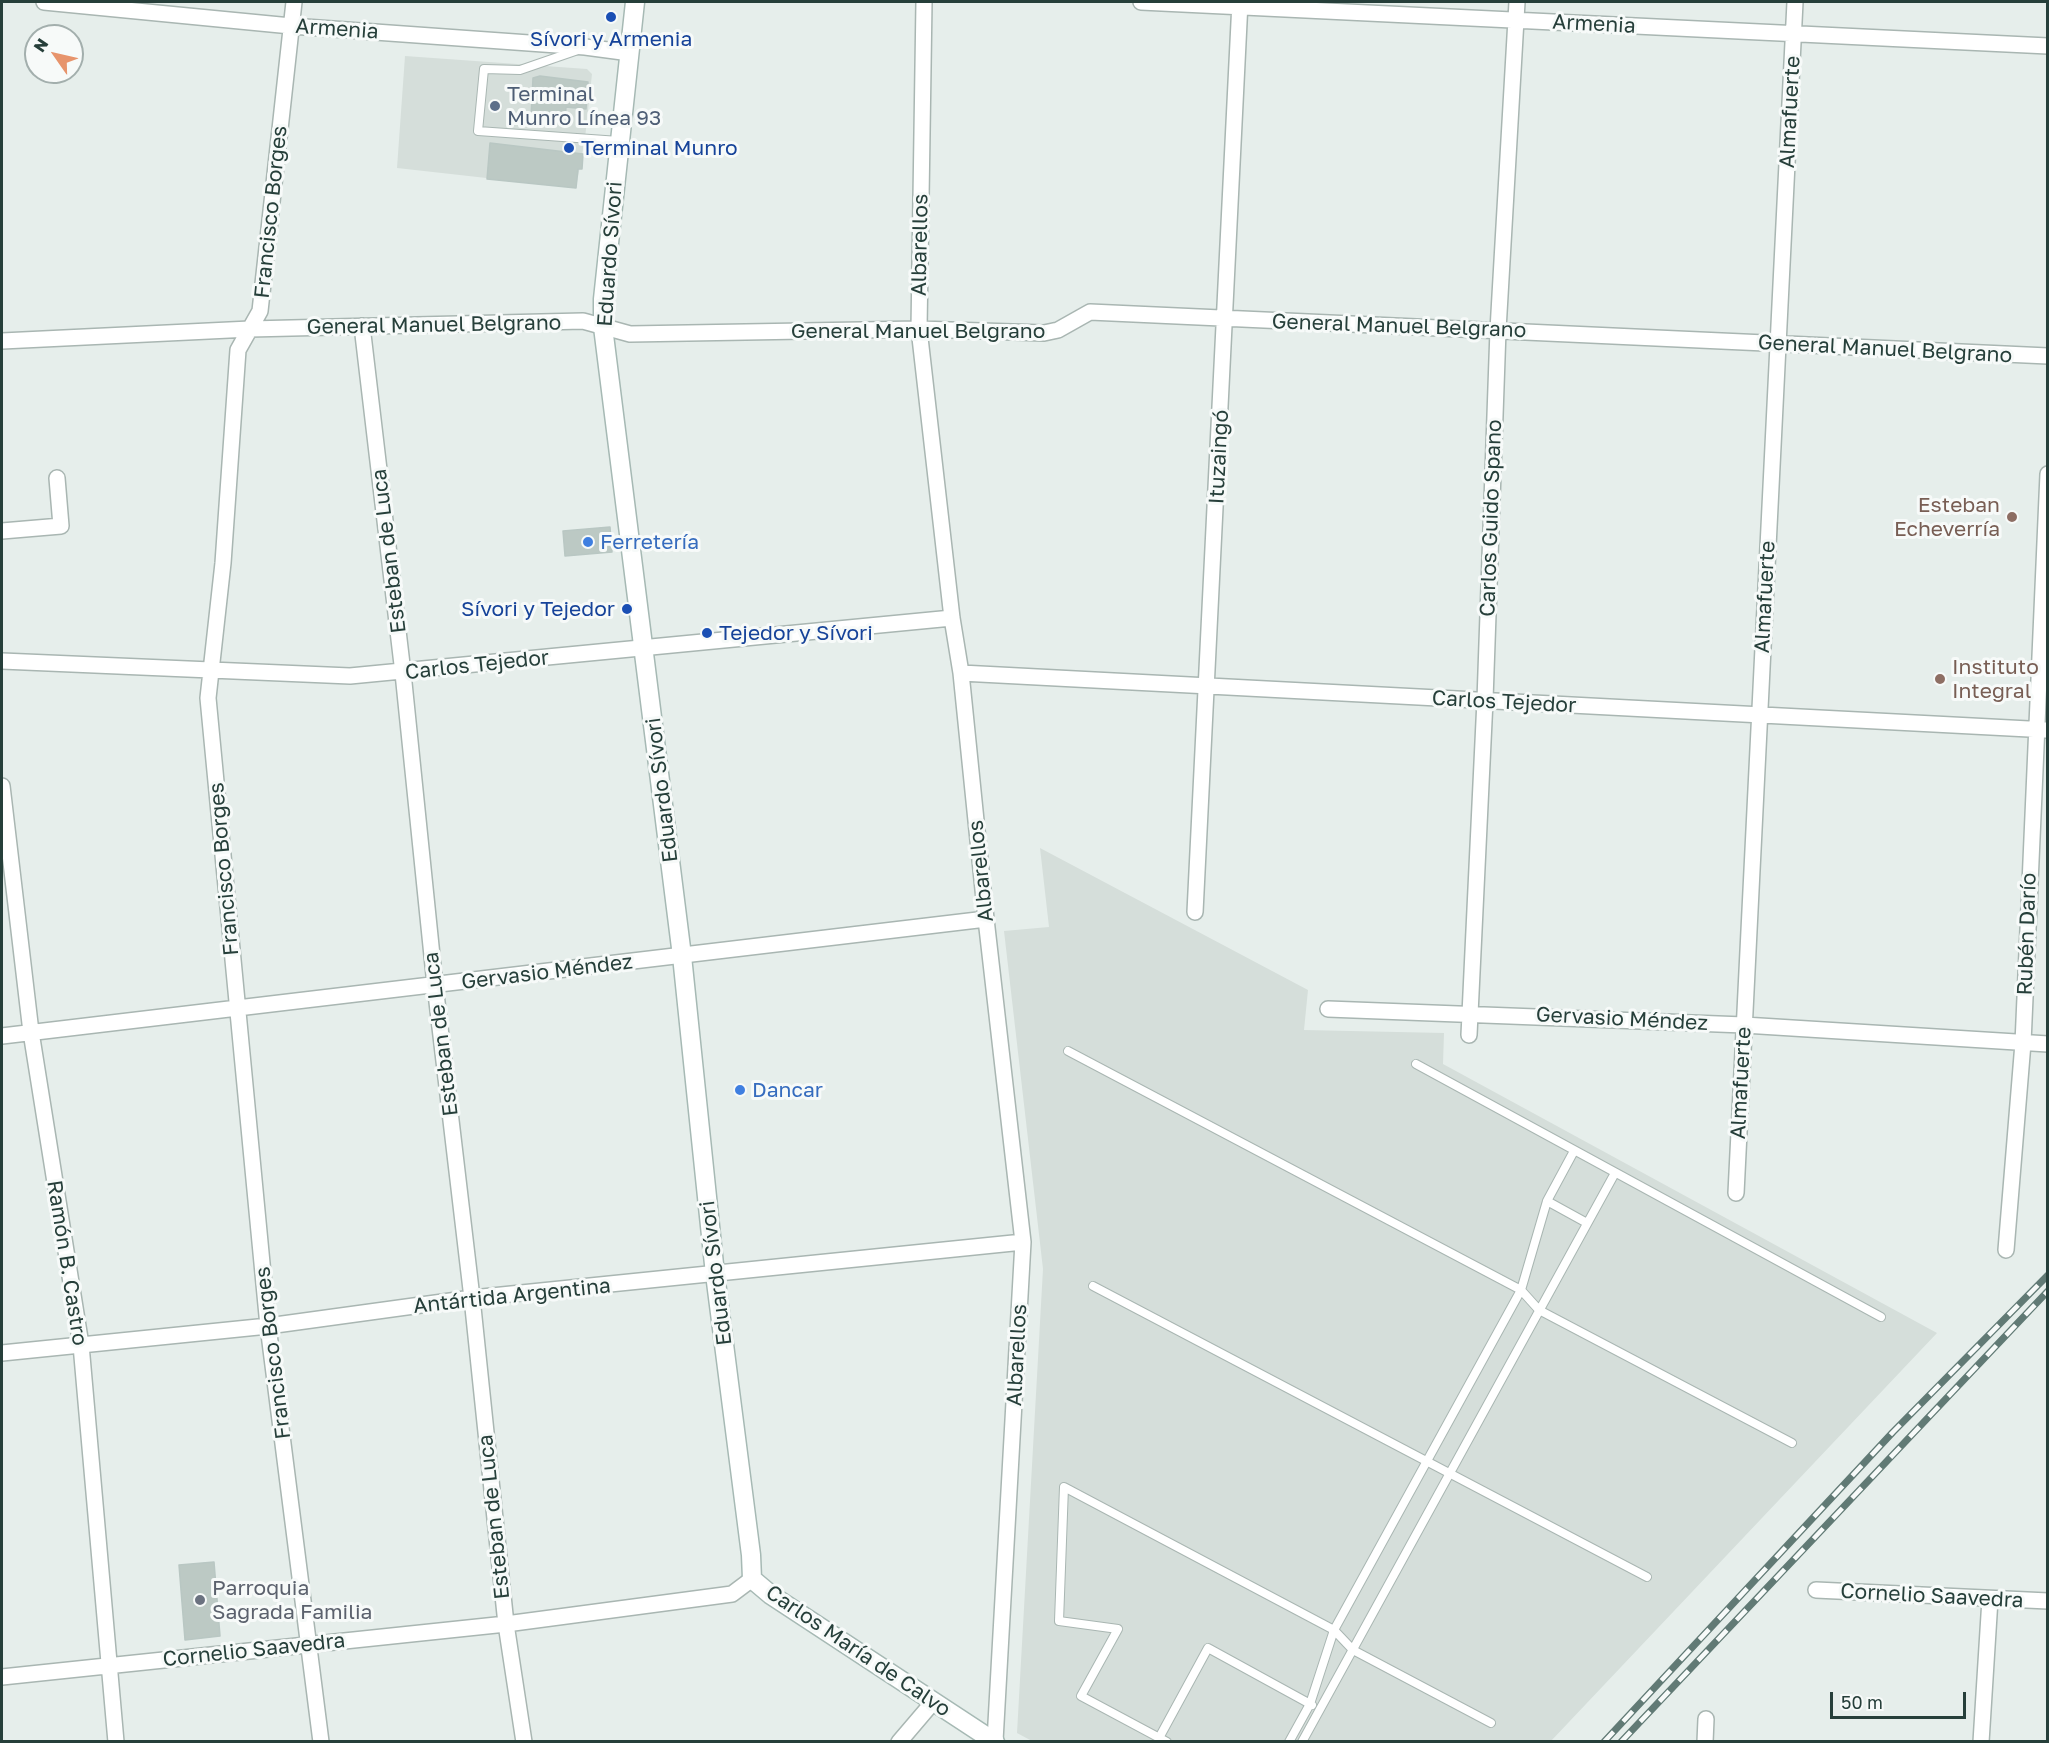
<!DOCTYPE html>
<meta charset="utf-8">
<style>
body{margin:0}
#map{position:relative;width:2049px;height:1743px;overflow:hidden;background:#e6eeeb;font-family:"Golos Text",sans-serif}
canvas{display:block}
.frame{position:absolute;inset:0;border:3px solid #263f3a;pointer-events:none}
.north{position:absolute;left:24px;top:24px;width:60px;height:60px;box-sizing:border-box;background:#f7faf9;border:2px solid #a3afad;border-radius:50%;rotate:304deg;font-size:16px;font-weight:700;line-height:24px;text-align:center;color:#263f3a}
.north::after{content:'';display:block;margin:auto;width:21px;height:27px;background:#e7946c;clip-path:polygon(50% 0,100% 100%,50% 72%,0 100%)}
.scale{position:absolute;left:1830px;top:1692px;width:136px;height:27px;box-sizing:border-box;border:3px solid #263f3a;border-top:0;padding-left:8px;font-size:18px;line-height:21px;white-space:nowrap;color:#263f3a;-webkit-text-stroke:4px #f7faf9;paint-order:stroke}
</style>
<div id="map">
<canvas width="2049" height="1743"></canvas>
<div class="frame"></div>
<div class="north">N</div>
<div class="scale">50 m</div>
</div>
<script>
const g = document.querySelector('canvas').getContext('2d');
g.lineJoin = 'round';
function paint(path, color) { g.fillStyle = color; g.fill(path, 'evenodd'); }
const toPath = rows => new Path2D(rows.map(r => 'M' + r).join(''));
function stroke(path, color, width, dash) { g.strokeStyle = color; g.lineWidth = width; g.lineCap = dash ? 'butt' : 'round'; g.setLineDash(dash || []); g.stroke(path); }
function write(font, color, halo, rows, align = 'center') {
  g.font = font + ' "Golos Text",sans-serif'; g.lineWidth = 6; g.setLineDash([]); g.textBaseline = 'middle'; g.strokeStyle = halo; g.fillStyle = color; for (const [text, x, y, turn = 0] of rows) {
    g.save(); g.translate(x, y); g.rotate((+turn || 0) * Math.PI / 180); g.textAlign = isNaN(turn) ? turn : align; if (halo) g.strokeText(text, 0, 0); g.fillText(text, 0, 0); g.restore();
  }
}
paint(toPath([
 [405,56,587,69,592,74,585,138,576,188,397,168],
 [1040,848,1308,990,1304,1030,1444,1033,1443,1064,1937,1333,1551,1741,1032,1741,1017,1733,1043,1269,1004,931,1049,927]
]), '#d5deda');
const building = toPath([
 [540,76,588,82,586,109,566,107,565,121,531,118,533,78,540,76],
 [490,143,583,154,582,169,578,169,576,188,487,179,490,143],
 [610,527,612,552,565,556,563,531,610,527],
 [214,1562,220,1636,185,1640,179,1565,214,1562]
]);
paint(building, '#bcc9c4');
stroke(building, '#b9c7c3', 1.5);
const lane = toPath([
 [578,50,520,70,484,69,478,131,619,141],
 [1068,1051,1521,1290,1539,1310,1792,1443],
 [1416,1064,1881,1317],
 [1547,1201,1587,1223],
 [1093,1286,1647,1577],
 [1159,1738,1208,1648,1312,1705],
 [1167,1742,1081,1696,1118,1629,1059,1621,1064,1487,1334,1630,1353,1650,1491,1723],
 [1289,1742,1310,1704,1334,1630,1521,1290,1547,1201,1574,1151],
 [1302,1742,1615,1173]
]);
const street = toPath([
 [44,2,291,26,585,47,630,53],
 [294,2,260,311,238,350,223,563,208,698,268,1326,321,1742],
 [924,2,919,329,952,618,961,673,986,919,1023,1242,995,1741],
 [1141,2,2048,46],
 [362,326,403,673,435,985,472,1298,506,1624,524,1742],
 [2,341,250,329,583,321,630,334,919,329,1044,333,1058,330,1090,312,2048,356],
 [2,531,61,526,57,478],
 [2,661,350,676,952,618],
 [961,673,2048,730],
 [2,786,31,1032,81,1345,116,1742],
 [1195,912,1240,2],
 [1328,1009,1744,1025,2048,1044],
 [1469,1035,1485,700,1498,330,1517,2],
 [2,1036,986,919],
 [1736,1193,1795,2],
 [2006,1250,2023,1043,2048,474],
 [2,1353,268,1326,472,1298,1023,1242],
 [1816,1590,2048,1601],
 [2,1677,506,1624,732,1594,752,1579],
 [899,1742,934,1701],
 [1705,1742,1706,1719],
 [1981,1742,1990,1599]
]);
const secondary = toPath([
 [635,2,603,299,603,327,682,956,715,1274,751,1555,752,1579,771,1595,995,1742]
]);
stroke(lane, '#a9b6b2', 10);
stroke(street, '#a9b6b2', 18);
stroke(secondary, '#a6b9b4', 21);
stroke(lane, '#fff', 8);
stroke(street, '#fff', 15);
stroke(secondary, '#fff', 18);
const rail = toPath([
 [1604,1742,1893,1432,2048,1275],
 [1621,1742,2048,1291]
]);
stroke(rail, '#617a75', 7);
stroke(rail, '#f7faf9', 4.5, [14]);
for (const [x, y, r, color] of [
 [611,17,6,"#1a4fb4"],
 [495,106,6,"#5c6f8a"],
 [569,148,6,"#1a4fb4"],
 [2012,517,6,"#8d6e63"],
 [588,542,6,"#3f7fe0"],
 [627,609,6,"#1a4fb4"],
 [707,633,6,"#1a4fb4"],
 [1940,679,6,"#8d6e63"],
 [740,1090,6,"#3f7fe0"],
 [200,1600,6,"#6b7280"]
]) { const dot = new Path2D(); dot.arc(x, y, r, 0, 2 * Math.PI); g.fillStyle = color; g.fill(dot); stroke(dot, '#f7faf9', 2); }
write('21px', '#263f3a', '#f7faf9', [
 ["Armenia",1594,24,3],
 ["Armenia",337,29,4],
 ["Almafuerte",1790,112,-87],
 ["Francisco Borges",271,212,-84],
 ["Albarellos",920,245,-89],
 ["Eduardo Sívori",610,254,-86],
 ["General Manuel Belgrano",434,325,-1],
 ["General Manuel Belgrano",1399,326,2],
 ["General Manuel Belgrano",918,331],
 ["General Manuel Belgrano",1885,349,3],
 ["Ituzaingó",1219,457,-87],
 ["Carlos Guido Spano",1491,518,-88],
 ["Esteban de Luca",389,551,-97],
 ["Almafuerte",1765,597,-87],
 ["Carlos Tejedor",477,665,-6],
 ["Carlos Tejedor",1504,702,3],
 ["Eduardo Sívori",662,790,-97],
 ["Francisco Borges",224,869,-95],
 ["Albarellos",981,871,-96],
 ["Rubén Darío",2027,934,-88],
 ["Gervasio Méndez",547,972,-7],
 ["Gervasio Méndez",1622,1019,3],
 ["Esteban de Luca",441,1034,-97],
 ["Almafuerte",1741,1083,-87],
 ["Ramón B. Castro",67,1263,81],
 ["Eduardo Sívori",716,1273,-97],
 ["Antártida Argentina",512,1296,-6],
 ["Francisco Borges",273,1353,-97],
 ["Albarellos",1017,1355,-87],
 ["Esteban de Luca",494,1517,-96],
 ["Cornelio Saavedra",1932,1596,3],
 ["Cornelio Saavedra",254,1650,-6],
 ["Carlos María de Calvo",858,1651,34]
]);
write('21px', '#164399', '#f7faf9', [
 ["Sívori y Armenia",611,39,"center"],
 ["Terminal Munro",581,148],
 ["Sívori y Tejedor",615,609,"right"],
 ["Tejedor y Sívori",719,633]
], 'left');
write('21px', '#4e5e75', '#f7faf9', [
 ["Terminal",507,94],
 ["Munro Línea 93",507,118]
], 'left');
write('21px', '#785e54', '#f7faf9', [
 ["Esteban",2000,505],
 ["Echeverría",2000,529],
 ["Instituto",1952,667,"left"],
 ["Integral",1952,691,"left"]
], 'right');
write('21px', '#366cbe', '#f7faf9', [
 ["Ferretería",600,542],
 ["Dancar",752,1090]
], 'left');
write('21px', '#5b616d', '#f7faf9', [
 ["Parroquia",212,1588],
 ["Sagrada Familia",212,1612]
], 'left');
</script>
